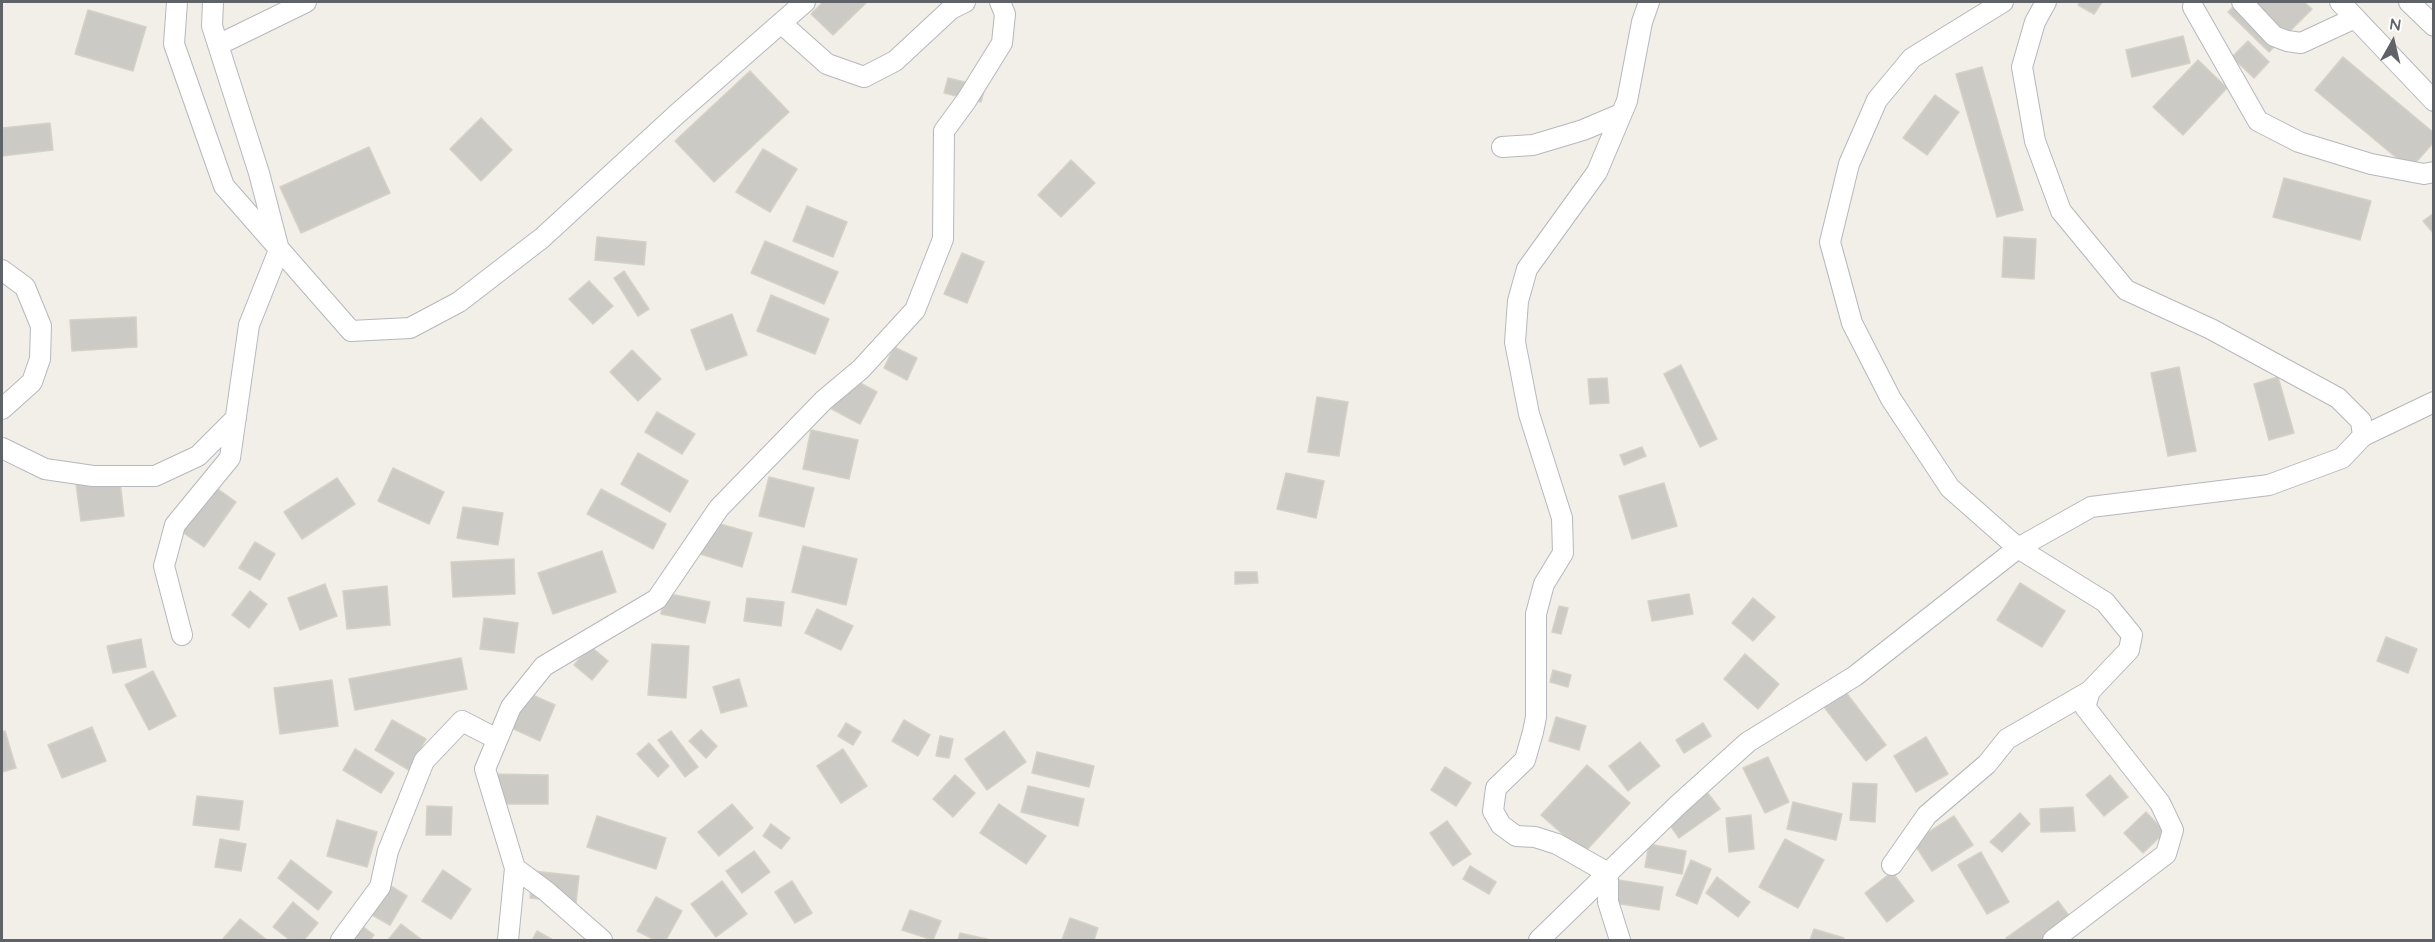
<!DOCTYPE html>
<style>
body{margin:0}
#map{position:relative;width:2435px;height:942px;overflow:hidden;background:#f1efe8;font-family:Quicksand,sans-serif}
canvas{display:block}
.frame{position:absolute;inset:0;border:3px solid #5f6368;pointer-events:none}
.north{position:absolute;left:2363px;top:12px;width:60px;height:60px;-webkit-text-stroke:4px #fff;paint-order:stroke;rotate:8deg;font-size:16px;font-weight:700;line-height:24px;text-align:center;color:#5f6368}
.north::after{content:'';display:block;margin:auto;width:21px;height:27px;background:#5f6368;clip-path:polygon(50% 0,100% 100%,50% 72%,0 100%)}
</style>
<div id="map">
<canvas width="2435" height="942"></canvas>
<div class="frame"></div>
<div class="north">N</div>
</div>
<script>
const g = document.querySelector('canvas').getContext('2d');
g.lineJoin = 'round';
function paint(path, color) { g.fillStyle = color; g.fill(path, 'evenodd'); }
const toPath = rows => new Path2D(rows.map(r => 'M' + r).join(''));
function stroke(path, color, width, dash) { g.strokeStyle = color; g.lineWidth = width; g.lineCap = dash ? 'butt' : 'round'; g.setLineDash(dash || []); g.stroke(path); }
const building = toPath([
 [823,2,867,2,833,35,811,14,823,2],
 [2080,2,2102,2,2094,14,2078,5,2080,2],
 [2238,2,2304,2,2312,9,2269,52,2228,12,2238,2],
 [88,10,146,27,133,71,75,54,88,10],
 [2183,36,2190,63,2132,77,2126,50,2183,36],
 [2248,41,2269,62,2254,78,2232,57,2248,41],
 [2343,57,2434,133,2434,142,2410,169,2315,90,2343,57],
 [2198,60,2227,88,2183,135,2153,107,2198,60],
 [1982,67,2023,210,1997,217,1956,74,1982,67],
 [750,71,789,112,714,182,675,141,750,71],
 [948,78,985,87,981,102,944,93,948,78],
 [1935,95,1959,112,1927,155,1903,138,1935,95],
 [481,118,512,150,481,181,450,149,481,118],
 [50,123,53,150,2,156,2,128,50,123],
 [369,147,390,193,301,233,280,187,369,147],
 [763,149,797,169,770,212,736,192,763,149],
 [1071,160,1095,183,1061,217,1038,195,1071,160],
 [2284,178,2371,201,2360,240,2273,217,2284,178],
 [807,206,847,222,833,257,793,241,807,206],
 [2434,213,2434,234,2423,221,2434,213],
 [597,237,646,242,644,265,595,260,597,237],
 [2004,237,2036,239,2034,279,2002,277,2004,237],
 [765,241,838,272,824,304,751,273,765,241],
 [962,253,984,262,967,303,944,294,962,253],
 [624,271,649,309,638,316,614,278,624,271],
 [589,281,613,306,593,324,569,299,589,281],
 [771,295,829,319,815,354,757,331,771,295],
 [732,314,747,355,706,370,691,330,732,314],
 [136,317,137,347,72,351,70,320,136,317],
 [894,347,917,358,907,380,884,368,894,347],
 [632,350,661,379,638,401,610,372,632,350],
 [1681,365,1717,439,1700,447,1664,374,1681,365],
 [2179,367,2196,451,2168,456,2151,373,2179,367],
 [845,375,877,392,860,424,828,407,845,375],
 [2278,377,2294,433,2269,440,2254,384,2278,377],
 [1607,378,1609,403,1590,404,1588,379,1607,378],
 [1317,397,1348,402,1339,456,1308,452,1317,397],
 [657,412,695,434,682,454,645,432,657,412],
 [811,430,858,440,849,479,803,469,811,430],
 [1642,447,1646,456,1624,465,1620,455,1642,447],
 [638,453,688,481,670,512,621,484,638,453],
 [393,468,444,492,429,524,378,501,393,468],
 [119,472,124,516,81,521,75,477,119,472],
 [1286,473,1324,481,1316,518,1277,509,1286,473],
 [769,477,814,488,804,527,759,516,769,477],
 [337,478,355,504,302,539,284,512,337,478],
 [204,479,236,502,204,547,172,525,204,479],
 [1664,483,1677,526,1632,539,1619,496,1664,483],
 [601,489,666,524,653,549,587,514,601,489],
 [463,507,503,513,498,545,457,538,463,507],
 [706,520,752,533,742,567,697,553,706,520],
 [255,542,275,554,260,580,239,568,255,542],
 [803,546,857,559,846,605,792,592,803,546],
 [602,551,616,592,553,614,538,573,602,551],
 [514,559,515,594,453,597,451,562,514,559],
 [1235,572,1257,572,1258,583,1235,584,1235,572],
 [2020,583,2065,611,2042,647,1997,620,2020,583],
 [325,584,337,616,300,630,288,598,325,584],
 [387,586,390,625,347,629,343,591,387,586],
 [250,591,267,604,249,628,232,615,250,591],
 [665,593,710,602,705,623,661,614,665,593],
 [1689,594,1693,614,1652,621,1648,601,1689,594],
 [747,598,784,602,781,626,744,621,747,598],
 [1753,598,1775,617,1753,641,1732,623,1753,598],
 [1559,606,1568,608,1561,634,1552,632,1559,606],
 [817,609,853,626,841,650,805,633,817,609],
 [484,618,518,623,514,653,480,649,484,618],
 [2386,637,2417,649,2408,673,2377,661,2386,637],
 [141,639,146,667,113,673,107,646,141,639],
 [652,644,689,646,686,698,648,695,652,644],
 [590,646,608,661,592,680,574,665,590,646],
 [1745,654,1779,684,1758,709,1724,679,1745,654],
 [461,658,467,689,355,710,349,679,461,658],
 [1553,670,1571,675,1568,687,1550,682,1553,670],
 [153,671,176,716,149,730,125,685,153,671],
 [739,679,747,706,721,713,713,687,739,679],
 [332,680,338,726,280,734,274,688,332,680],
 [521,690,555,705,540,741,505,725,521,690],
 [1845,691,1886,745,1866,761,1824,707,1845,691],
 [1556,717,1586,726,1579,750,1549,741,1556,717],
 [392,720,426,739,409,770,375,750,392,720],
 [904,720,930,735,918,756,892,741,904,720],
 [846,723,861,732,853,745,838,736,846,723],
 [1703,723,1711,736,1684,753,1676,740,1703,723],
 [92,727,106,761,62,778,48,745,92,727],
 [701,730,717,746,706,758,689,741,701,730],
 [5,731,16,768,2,772,2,732,5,731],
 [671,731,698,767,685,777,658,740,671,731],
 [1004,731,1026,762,987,790,965,759,1004,731],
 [940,736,953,739,949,758,936,756,940,736],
 [1926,737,1948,774,1916,792,1894,756,1926,737],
 [1640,742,1660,766,1628,791,1609,766,1640,742],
 [649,743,669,766,658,777,637,754,649,743],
 [355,749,394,773,381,793,343,770,355,749],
 [843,749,867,786,841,803,817,766,843,749],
 [1037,752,1094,766,1089,787,1032,773,1037,752],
 [1768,757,1789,802,1765,813,1743,768,1768,757],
 [1587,765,1630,803,1584,853,1541,815,1587,765],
 [1445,767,1471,783,1456,806,1431,790,1445,767],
 [491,774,548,775,548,804,491,804,491,774],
 [955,775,975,793,953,817,933,799,955,775],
 [2110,775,2128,797,2104,816,2086,795,2110,775],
 [1853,783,1877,784,1875,822,1850,820,1853,783],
 [1028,786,1084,799,1078,826,1021,812,1028,786],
 [1707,792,1720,809,1679,838,1667,821,1707,792],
 [197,796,243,801,239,830,193,825,197,796],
 [1793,802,1842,814,1836,840,1787,829,1793,802],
 [732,804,753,828,719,856,698,832,732,804],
 [999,804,1046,836,1026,864,980,833,999,804],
 [427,806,452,807,451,835,426,835,427,806],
 [2073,807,2075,831,2041,832,2040,809,2073,807],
 [2146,812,2165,832,2143,853,2124,833,2146,812],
 [2020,813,2030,824,2002,852,1990,842,2020,813],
 [1751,815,1754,849,1729,852,1726,818,1751,815],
 [597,816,666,838,656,869,587,847,597,816],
 [1954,816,1973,845,1932,871,1913,842,1954,816],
 [337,820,377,832,367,867,327,856,337,820],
 [1447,821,1471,854,1453,866,1430,833,1447,821],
 [771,824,790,838,781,849,763,836,771,824],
 [220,839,246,844,241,871,215,867,220,839],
 [1785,839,1824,860,1798,908,1759,887,1785,839],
 [1649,844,1686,851,1682,874,1645,867,1649,844],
 [754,851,770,872,742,893,726,871,754,851],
 [1981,852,2009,902,1987,914,1958,865,1981,852],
 [291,860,332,892,318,910,278,878,291,860],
 [1691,860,1711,869,1697,904,1676,895,1691,860],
 [1470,866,1496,882,1489,894,1463,879,1470,866],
 [443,870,471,889,451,919,422,901,443,870],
 [533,871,579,876,576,903,530,898,533,871],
 [1892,872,1914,901,1887,922,1865,893,1892,872],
 [1717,877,1750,902,1738,917,1706,893,1717,877],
 [1612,879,1663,887,1659,910,1608,902,1612,879],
 [381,880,407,896,390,925,363,910,381,880],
 [722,881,747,914,716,937,691,904,722,881],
 [792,881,812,913,795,923,775,892,792,881],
 [656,897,682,911,666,940,655,940,637,931,656,897],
 [2058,901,2073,921,2047,940,2008,940,2006,938,2058,901],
 [293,902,318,923,304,940,290,940,273,927,293,902],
 [910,910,941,921,933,940,902,930,910,910],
 [349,916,374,935,370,940,347,940,349,916],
 [1070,918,1098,928,1094,940,1062,940,1070,918],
 [240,919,267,940,222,940,240,919],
 [401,924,422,940,388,940,401,924],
 [1814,929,1844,938,1843,940,1810,940,1814,929],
 [537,931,553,940,532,940,537,931],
 [960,933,991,940,958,940,960,933]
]);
paint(building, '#cccac5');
stroke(building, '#d6d1c6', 1.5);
const minor = toPath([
 [177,2,174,44,224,186,351,331,410,328,459,302,542,238,677,114,805,2],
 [2003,2,1912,58,1877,100,1849,164,1830,242,1852,323,1891,399,1950,488,2018,548,2105,602,2132,635,2129,650,2090,691,2085,707,2160,803,2173,830,2166,854,2053,940],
 [2242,2,2274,36,2287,41,2301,43,2355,18],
 [2340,2,2434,101],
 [2409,2,2434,26],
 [2193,7,2258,121,2299,142,2371,164,2424,174,2434,172],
 [781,23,827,64,864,77,895,61,951,9,965,2],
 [218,45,306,2],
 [1502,147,1533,145,1583,130,1621,114],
 [2,270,25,287,41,326,40,359,32,382,2,409],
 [2363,436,2434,402],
 [2,448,45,469,93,476,155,476,198,456,236,418],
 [182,635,164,566,175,525,230,458,249,325,279,250,259,173,212,26,213,2],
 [1892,865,1927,815,1987,764,2007,739,2090,691],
 [515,868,546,891,602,940],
 [341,940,380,887,388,851,424,761,462,721,497,739],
 [508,940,515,868,485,769,511,707,544,666,657,599,719,508,824,400,861,369,915,310,943,239,944,131,966,101,1002,43,1005,14,1000,2],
 [1539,940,1679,804,1748,742,1855,676,2018,548,2091,507,2269,485,2342,458,2363,436,2361,421,2338,398,2211,329,2126,290,2061,211,2035,141,2022,67,2035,22,2046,2],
 [1620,940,1608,902,1608,873,1557,844,1535,837,1516,836,1501,825,1493,811,1496,788,1525,760,1533,732,1536,717,1536,614,1544,584,1563,553,1562,518,1529,414,1515,342,1518,301,1527,269,1597,172,1627,101,1642,22,1649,2]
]);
stroke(minor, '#b5b8bc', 22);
stroke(minor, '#fff', 20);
</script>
